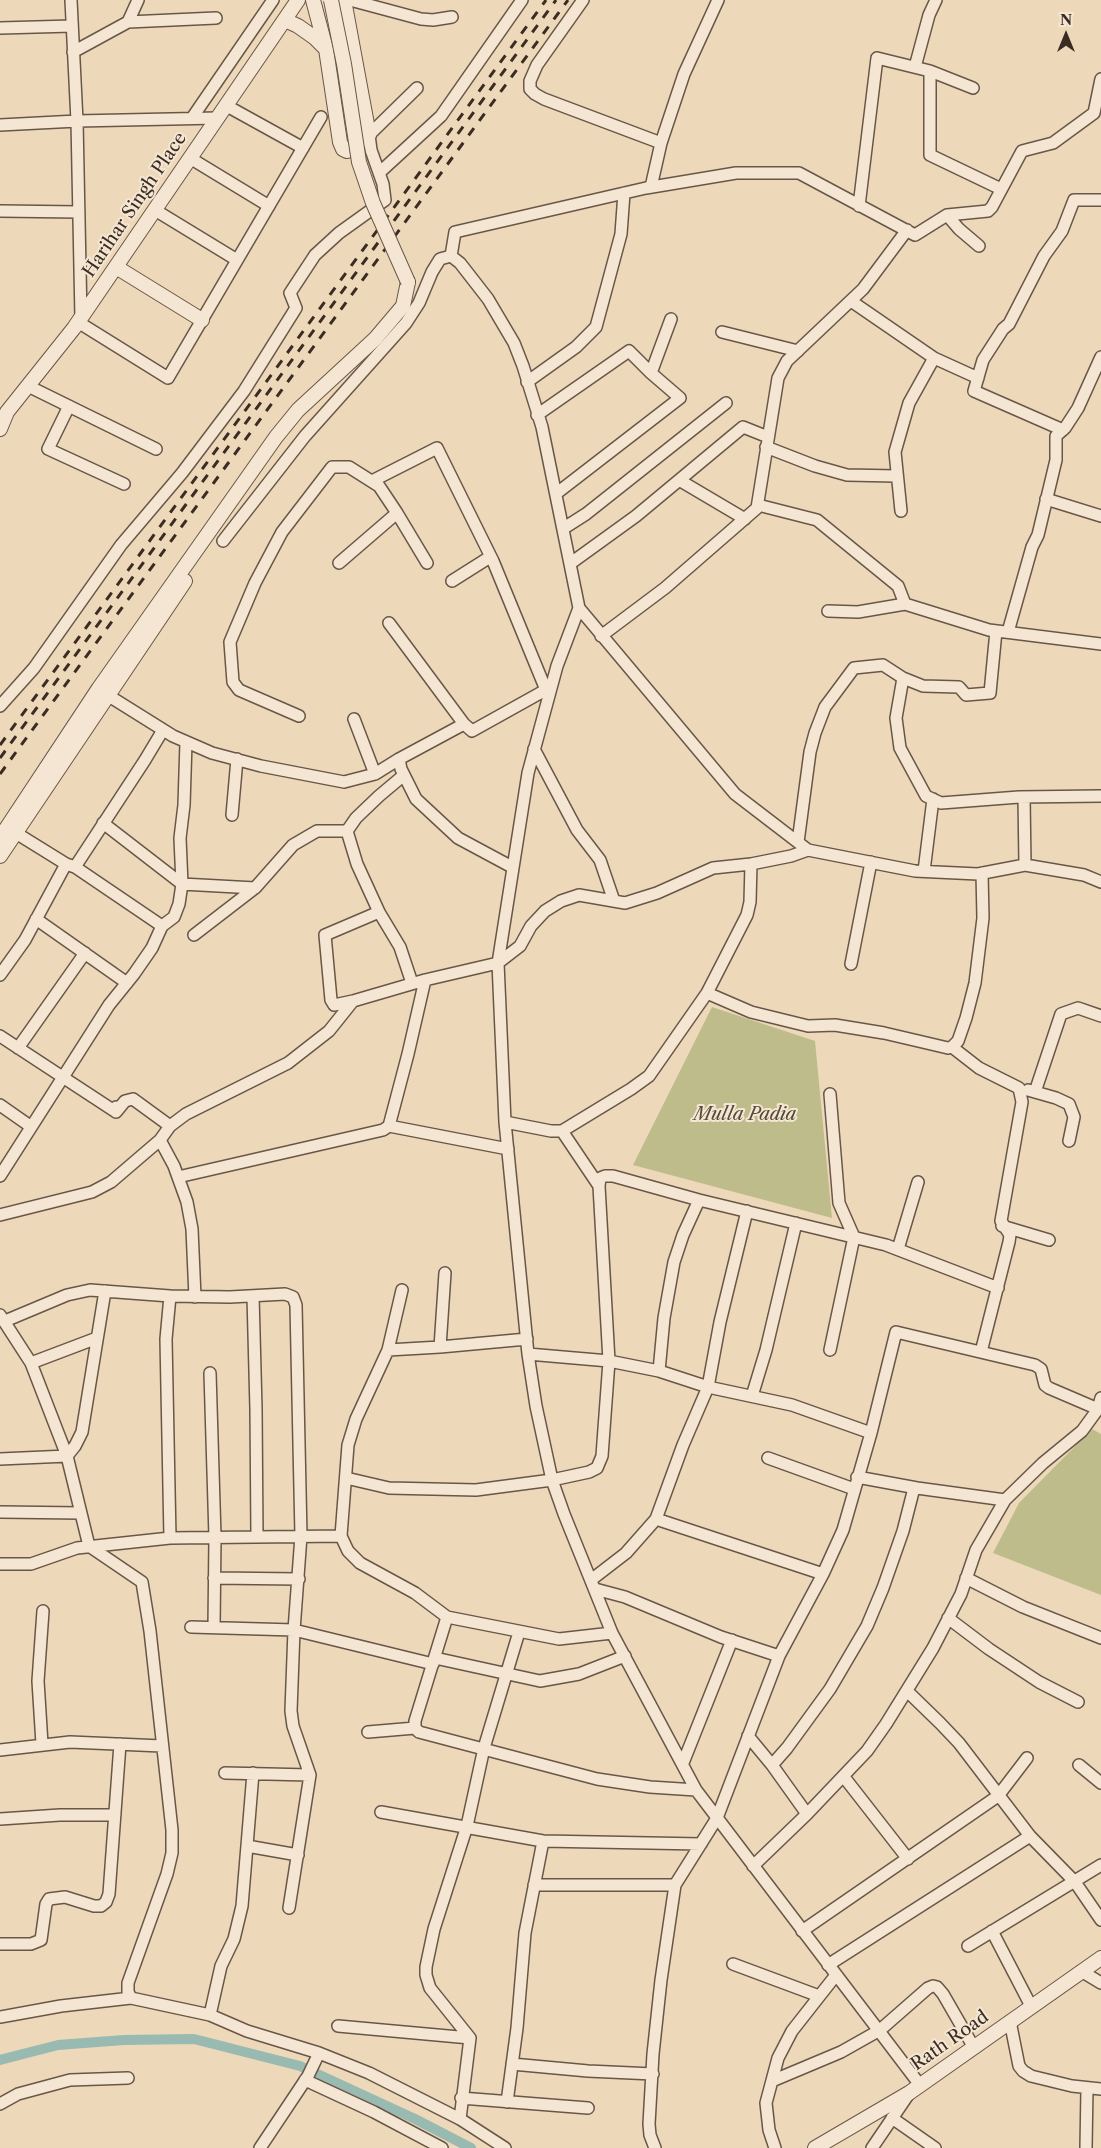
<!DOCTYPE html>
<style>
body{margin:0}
#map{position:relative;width:1101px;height:2148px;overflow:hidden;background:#eed8ba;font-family:"Libre Caslon Text",serif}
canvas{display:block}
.north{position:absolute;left:1041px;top:10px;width:50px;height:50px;-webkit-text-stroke:4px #f4e6d2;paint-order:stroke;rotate:0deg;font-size:14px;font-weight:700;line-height:20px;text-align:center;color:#3b2c23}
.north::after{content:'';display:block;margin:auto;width:18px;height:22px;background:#3b2c23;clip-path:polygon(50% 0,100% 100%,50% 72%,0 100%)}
</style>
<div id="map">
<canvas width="1101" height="2148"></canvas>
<div class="north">N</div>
</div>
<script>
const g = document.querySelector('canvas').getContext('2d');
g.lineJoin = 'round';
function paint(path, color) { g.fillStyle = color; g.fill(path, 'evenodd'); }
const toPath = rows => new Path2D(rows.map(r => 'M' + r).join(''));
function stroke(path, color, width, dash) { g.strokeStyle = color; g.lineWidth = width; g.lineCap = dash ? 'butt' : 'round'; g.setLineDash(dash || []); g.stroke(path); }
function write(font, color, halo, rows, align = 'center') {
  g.font = font + ' "Libre Caslon Text",serif'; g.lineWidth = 4; g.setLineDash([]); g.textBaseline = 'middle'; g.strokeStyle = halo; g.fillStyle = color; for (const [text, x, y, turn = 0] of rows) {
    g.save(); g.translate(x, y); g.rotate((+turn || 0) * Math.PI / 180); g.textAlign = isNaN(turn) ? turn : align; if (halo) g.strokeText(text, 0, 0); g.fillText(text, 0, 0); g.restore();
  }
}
paint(toPath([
 [712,1007,815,1041,832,1218,633,1165],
 [1092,1429,1101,1434,1101,1595,993,1553,1019,1503]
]), '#bfbc8b');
stroke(toPath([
 [0,2060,58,2045,124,2040,194,2039,300,2066,415,2119,471,2148]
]), '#99bab0', 10);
const minor = toPath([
 [350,0,421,19,433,20,452,17],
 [583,0,537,65,530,81,530,89,535,94,544,99,661,143],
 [128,22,216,18],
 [0,28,72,26],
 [73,52,128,22,138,0],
 [915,67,929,15,936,0],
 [930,71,930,155,1001,189],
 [227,106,303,148],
 [192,118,273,0],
 [0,125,77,121,71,0],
 [190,158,269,206],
 [379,173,441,116,522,0],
 [651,187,661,143,684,74,718,0],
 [859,206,877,58,930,71,973,88],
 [155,210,237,260],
 [0,211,79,212],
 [947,215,959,229,979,246],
 [451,256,455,232,646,188,736,173,799,173,915,235,947,215,988,211,992,207,1022,151,1053,143,1094,113,1101,79],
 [851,301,934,358,978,378],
 [81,318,77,121,218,118],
 [78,322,168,378,321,117],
 [722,332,798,351],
 [527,382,576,347,596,327,621,234,624,193],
 [28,386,156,449],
 [69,406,48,449,124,484],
 [537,415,629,351,651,373],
 [1063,430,974,391,983,360,1003,329,1009,324,1044,256,1062,231,1074,200,1101,200],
 [766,447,815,466,847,475,896,476],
 [679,480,745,519],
 [372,481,437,448,493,561,546,690],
 [557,493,680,398,651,373,671,319],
 [1046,499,1101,516],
 [758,505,817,520,898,586,905,604,989,630,1101,644],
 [901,511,895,452,909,403,934,358],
 [397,513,427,563],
 [564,528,586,514,726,403],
 [223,541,305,436,406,323,419,303,432,272,440,259,451,256,460,263,488,299,514,343,523,366,542,427,579,608,557,666,528,773,498,963,505,1122,528,1354,536,1406,552,1480,564,1514,612,1633,696,1790,920,2085],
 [571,563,636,516,743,427,768,437],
 [452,581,490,557],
 [579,608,735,794,808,850,915,871,978,874,1025,865,1084,875,1101,882],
 [828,611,858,612,905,604],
 [389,623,464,724,472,731,551,687],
 [996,631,990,693,966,695,959,687,923,686,903,678,896,718,900,748,926,796,941,803,1019,797,1101,796],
 [1008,632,1032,547,1038,535,1056,460,1056,436,1065,428,1078,408,1101,357],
 [601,636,665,588,757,508,778,378,787,361,863,289,907,230],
 [109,696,173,736,212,753,261,766,344,782,375,774],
 [0,706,34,668,121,545,182,473,244,391,296,308,290,293,315,255,339,233,385,200,383,184,371,150,369,135,417,88],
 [299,716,239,690,233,682,230,642,255,583,282,532,332,467,349,467,379,486,397,513,339,563],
 [354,719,375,774,399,759],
 [464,724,399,759,401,769,416,799,458,838,512,867],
 [534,749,577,830,600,860,614,901],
 [1024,797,1025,865],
 [232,815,237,759],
 [103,823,182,884,255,888,293,845,317,831,347,831,356,818,379,796,404,775],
 [347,831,357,864,379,912],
 [16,833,66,864,75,867,162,926],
 [798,842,810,752,815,733,825,707,854,668,883,665,903,678],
 [75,867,145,760,163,730],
 [924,871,933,799],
 [36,919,127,983],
 [194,935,255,888],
 [851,964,871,862],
 [0,975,25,940,66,864],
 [412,983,400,947,379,912,325,935,331,1000,334,1005,353,1001,425,980,498,963,520,946,531,926,545,911,561,901,579,895,625,903,657,893,713,868,751,864,791,856,808,850],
 [707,993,747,915,750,902,751,864],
 [0,1036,116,1112],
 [952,1047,979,1068,1019,1088,1022,1102,1001,1221,1010,1235,1009,1242,981,1352],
 [18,1048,85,953],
 [1028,1090,1056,1098,1069,1104,1074,1117,1069,1141],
 [1035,1092,1061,1014,1078,1008,1101,1016],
 [830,1094,839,1203,854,1237,830,1350],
 [0,1105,30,1126],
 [116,1107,116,1112,125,1101,133,1099,170,1126],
 [505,1122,551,1131,562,1131,631,1089,649,1076,707,993,751,1012,808,1026,835,1025,884,1033,948,1048,952,1047,958,1041,966,1018,975,983,983,918,982,873],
 [389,1126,508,1149],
 [562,1131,599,1186],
 [160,1140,174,1166,187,1202,192,1229,195,1297],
 [0,1176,109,1005,134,974,152,948,162,926,174,917,179,904,182,884,180,838,184,805,186,742],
 [178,1177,383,1130,389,1126,408,1054,425,980],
 [0,1215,92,1192,111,1182,160,1140,170,1126,186,1114,288,1063,329,1031,353,1001],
 [1002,1226,1049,1240],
 [898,1249,918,1182],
 [402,1290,388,1350,356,1419,348,1445,341,1536,348,1551,360,1563,415,1593,447,1617,559,1639,612,1633],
 [253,1296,256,1409,257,1537],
 [0,1315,31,1363,67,1456,89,1546,142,1582,150,1631,172,1830,172,1853,167,1874,128,1983,128,1992,131,1998,210,2015,247,2031,319,2053,369,2073,460,2119,505,2148],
 [5,1321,67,1295,90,1290,170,1296,230,1297,285,1294,293,1297,296,1305,301,1536,294,1630,291,1711,293,1726,310,1775,289,1908],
 [440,1347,445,1273],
 [388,1350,440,1347,527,1339],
 [528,1354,609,1361,659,1371,708,1387,792,1405,871,1433],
 [31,1363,97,1338],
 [659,1371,664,1318,674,1262,683,1235,699,1200],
 [210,1373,215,1537,214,1627],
 [752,1396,766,1350,796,1223],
 [768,1458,854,1489],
 [0,1459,67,1456,75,1446,82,1432,105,1291],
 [857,1477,917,1488,1005,1500],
 [346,1478,389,1488,476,1490,552,1480,589,1472,597,1468,602,1456,609,1361,599,1186,600,1178,605,1176,613,1176,699,1200,886,1245,998,1288],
 [0,1512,81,1513],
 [656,1519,823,1574],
 [170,1538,166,1339,170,1296],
 [0,1564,31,1564,77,1548,170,1538,341,1536],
 [214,1578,299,1579],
 [966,1578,1023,1607,1101,1638],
 [591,1580,626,1553,656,1519,683,1445,708,1387,720,1322,747,1211],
 [595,1589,625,1597,721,1637,779,1656],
 [447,1617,415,1721,415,1728,419,1732,597,1779,650,1787,696,1790],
 [948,1618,989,1649,1039,1682,1078,1702],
 [191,1627,294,1630,433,1664],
 [435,1658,540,1681,579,1674,625,1656],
 [907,1691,940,1723,959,1743,1030,1836,1075,1882,1101,1920],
 [368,1732,415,1728],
 [748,1736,772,1765,787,1748,830,1689,867,1626,883,1588,903,1531,914,1488],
 [42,1744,38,1681,43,1611],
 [0,1750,70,1742,162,1746],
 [683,1763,732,1640],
 [772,1765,807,1814],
 [1079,1765,1101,1783],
 [225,1773,310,1775],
 [844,1777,908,1859],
 [381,1812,543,1841,701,1844],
 [0,1819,60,1815,115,1815],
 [247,1846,298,1855],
 [753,1866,807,1814,867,1751,886,1724,933,1648,961,1594,976,1550,1005,1500,1043,1463,1082,1431,1098,1409,1101,1398],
 [534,1885,675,1885],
 [802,1931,998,1796,1027,1758],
 [992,1931,1031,2006],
 [0,1944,31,1944,41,1940,46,1904,49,1899,65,1897,94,1906,101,1906,106,1902,109,1894,120,1744],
 [968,1946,1101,1865],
 [733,1964,819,1996],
 [828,1965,1030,1836],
 [1081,1971,1101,1983],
 [210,2015,221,1966,234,1939,242,1906,253,1773],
 [0,2017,61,2006,131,1998],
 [1010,2021,1019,2066,1023,2071,1031,2076,1072,2086,1101,2089],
 [338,2026,470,2038],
 [512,2064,588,2071,653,2074],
 [305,2080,374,2112,442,2148],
 [772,2081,841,2052,880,2030,928,1988,933,1986,937,1987,943,1994,973,2046],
 [461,2098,588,2108],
 [507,2102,517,2028,525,1933,543,1841],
 [0,2104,18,2094,70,2080,128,2078],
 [892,2118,935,2148],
 [460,2119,470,2038,430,1988,426,1975,426,1967,434,1929,467,1826,484,1748,519,1632],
 [260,2148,308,2076,319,2053],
 [655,2148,650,2135,649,2124,653,2054,661,1980,675,1885,717,1818,779,1656,823,1574,843,1530,871,1433,896,1332,1035,1365,1041,1369,1045,1385,1049,1388,1098,1409],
 [775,2148,769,2130,766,2103,778,2058,792,2031,836,1975],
 [872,2148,908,2095],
 [1086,2148,1087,2088]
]);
const tertiary = toPath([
 [313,0,326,49,340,142,343,149,347,151,369,135,344,0],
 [285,20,298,26,315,38,325,48],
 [116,267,202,320],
 [0,429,7,412,74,328,298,0],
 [0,838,99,688,276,437,298,410,375,339,403,306,408,282],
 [0,856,185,581],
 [815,2148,909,2093,1101,1958]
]);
stroke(minor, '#685749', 14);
stroke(tertiary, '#685749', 16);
stroke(minor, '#f4e6d2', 11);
stroke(tertiary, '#f4e6d2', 14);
stroke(toPath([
 [0,745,546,0],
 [0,758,556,0],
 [0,774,568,0]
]), '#3b2c23', 3, [9, 9]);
const tertiaryBridge = toPath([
 [331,0,344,64,359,162,373,203,408,282]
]);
stroke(tertiaryBridge, '#685749', 16, []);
stroke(tertiaryBridge, '#f4e6d2', 14);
write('18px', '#3b2c23', '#f4e6d2', [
 ["Harihar Singh Place",135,205,-56],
 ["Rath Road",950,2041,-35]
]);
write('italic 18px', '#554938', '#f4e6d2', [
 ["Mulla Padia",745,1115]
]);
</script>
